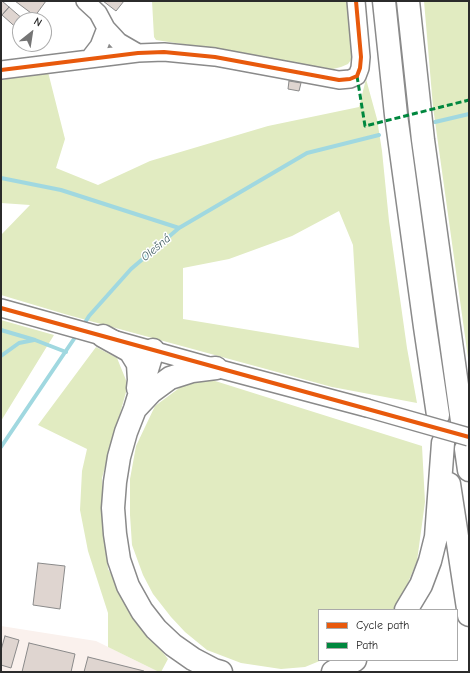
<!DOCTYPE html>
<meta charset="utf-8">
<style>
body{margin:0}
#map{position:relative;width:470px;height:673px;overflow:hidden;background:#fff;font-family:"Comic Neue",sans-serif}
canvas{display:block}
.frame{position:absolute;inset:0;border:2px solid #2b2b2b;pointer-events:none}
.legend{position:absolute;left:318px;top:609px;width:140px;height:52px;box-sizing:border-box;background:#fff;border:1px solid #aaa;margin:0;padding:5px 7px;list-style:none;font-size:12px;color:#2b2b2b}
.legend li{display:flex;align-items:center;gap:8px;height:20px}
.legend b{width:20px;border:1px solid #aaa}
.north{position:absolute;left:12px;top:12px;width:40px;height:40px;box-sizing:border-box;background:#fff;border:1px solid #aaa;border-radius:50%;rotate:30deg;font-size:11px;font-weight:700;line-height:16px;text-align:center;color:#2b2b2b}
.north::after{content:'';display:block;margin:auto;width:14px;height:18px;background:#757575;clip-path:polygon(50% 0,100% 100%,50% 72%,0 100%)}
</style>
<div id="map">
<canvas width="470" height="673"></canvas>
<div class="frame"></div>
<ul class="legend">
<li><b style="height:5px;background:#e8590c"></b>Cycle path</li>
<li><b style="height:5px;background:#00873e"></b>Path</li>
</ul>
<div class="north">N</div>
</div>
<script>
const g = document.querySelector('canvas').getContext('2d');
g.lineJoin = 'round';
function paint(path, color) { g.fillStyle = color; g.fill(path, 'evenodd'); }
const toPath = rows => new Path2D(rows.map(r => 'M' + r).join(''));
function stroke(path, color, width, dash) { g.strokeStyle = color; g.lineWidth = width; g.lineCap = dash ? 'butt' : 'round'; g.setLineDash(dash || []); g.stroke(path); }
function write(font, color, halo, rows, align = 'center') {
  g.font = font + ' "Comic Neue",sans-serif'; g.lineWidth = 3; g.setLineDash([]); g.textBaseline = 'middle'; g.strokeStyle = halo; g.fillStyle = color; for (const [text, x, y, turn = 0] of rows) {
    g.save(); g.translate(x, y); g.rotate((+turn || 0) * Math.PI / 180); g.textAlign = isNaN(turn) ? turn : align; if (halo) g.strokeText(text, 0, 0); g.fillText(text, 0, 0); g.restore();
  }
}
paint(toPath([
 [1,626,96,641,159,672,1,672]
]), '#faf1ed');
paint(toPath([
 [152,1,348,1,353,57,348,64,341,67,333,69,301,64,248,54,156,40,154,37],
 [424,1,469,1,469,365,433,107],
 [48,72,65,139,56,168,98,185,150,161,268,126,359,107,366,79,377,119,382,151,389,221,407,348,417,403,332,387,68,315,1,295,1,235,30,205,1,203,1,80],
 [339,211,353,245,359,348,183,319,183,268,229,259,292,236],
 [1,320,54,335,1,421],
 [96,347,117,358,128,385,102,478,108,569,143,627,168,659,161,672,159,672,108,647,108,613,88,551,80,510,82,471,87,449,38,425],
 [212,380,422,446,425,502,417,561,407,585,395,609,394,610,319,610,319,660,322,660,305,667,281,669,241,663,207,650,185,632,171,617,153,594,143,575,132,545,130,515,130,479,136,446,155,406,186,383]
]), '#e1ebc1');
stroke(toPath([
 [435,122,469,114],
 [1,178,61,190,179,228],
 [83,326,89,316,131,269,179,228,307,153,379,135],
 [1,330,35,340,66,352],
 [1,356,19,343,34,340],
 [1,447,78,333]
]), '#a0d8e0', 4);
const building = toPath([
 [1,1,2,1,9,7,2,15,1,14,1,1],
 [15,1,46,1,35,16,15,1],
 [103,1,124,1,116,11,103,1],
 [9,7,24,20,20,20,20,31,2,15,9,7],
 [289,81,301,83,299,91,288,89,289,81],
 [38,563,65,566,60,609,33,605,38,563],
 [5,636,19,640,11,668,1,665,1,650,5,636],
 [29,643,75,654,71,672,22,672,29,643],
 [88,657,144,671,144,672,84,672,88,657]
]);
paint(building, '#dfd5d0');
stroke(building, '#8a8a8a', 1);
const minor = toPath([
 [85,1,98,13,106,28,119,42,138,53],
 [89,59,99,46,106,28],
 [1,70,138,53,164,52,215,57,339,80,350,79,357,76,360,68,361,57,356,1],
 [1,308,216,368,367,408]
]);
const highway = toPath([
 [384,1,396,115,425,327,438,415],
 [408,1,423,140,462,421],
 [103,336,130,351,138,364,139,380,138,388],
 [153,350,135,409,126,432,119,457,115,482,113,508,115,534,119,560,128,586,142,611,156,629,173,645,193,659,214,670,221,672],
 [136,408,151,392,170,378,192,371,216,368],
 [466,449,469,470],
 [449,484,469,615],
 [406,610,421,585,430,561,436,537,443,443],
 [333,672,355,660]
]);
stroke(minor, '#8a8a8a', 20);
stroke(highway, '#8a8a8a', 25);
stroke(minor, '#fff', 17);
stroke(highway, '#fff', 22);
const minorBridge = toPath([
 [367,408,469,437]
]);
stroke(minorBridge, '#8a8a8a', 20, []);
stroke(minorBridge, '#fff', 17);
stroke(toPath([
 [357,76,365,126,469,100]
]), '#00873e', 3, [6, 3]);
stroke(toPath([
 [1,70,138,53,164,52,215,57,339,80,350,79,357,76,360,68,361,57,356,1],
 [1,308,469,437]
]), '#e8590c', 4);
write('italic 12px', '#466266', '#fff', [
 ["Olešná",156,248,-40]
]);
</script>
